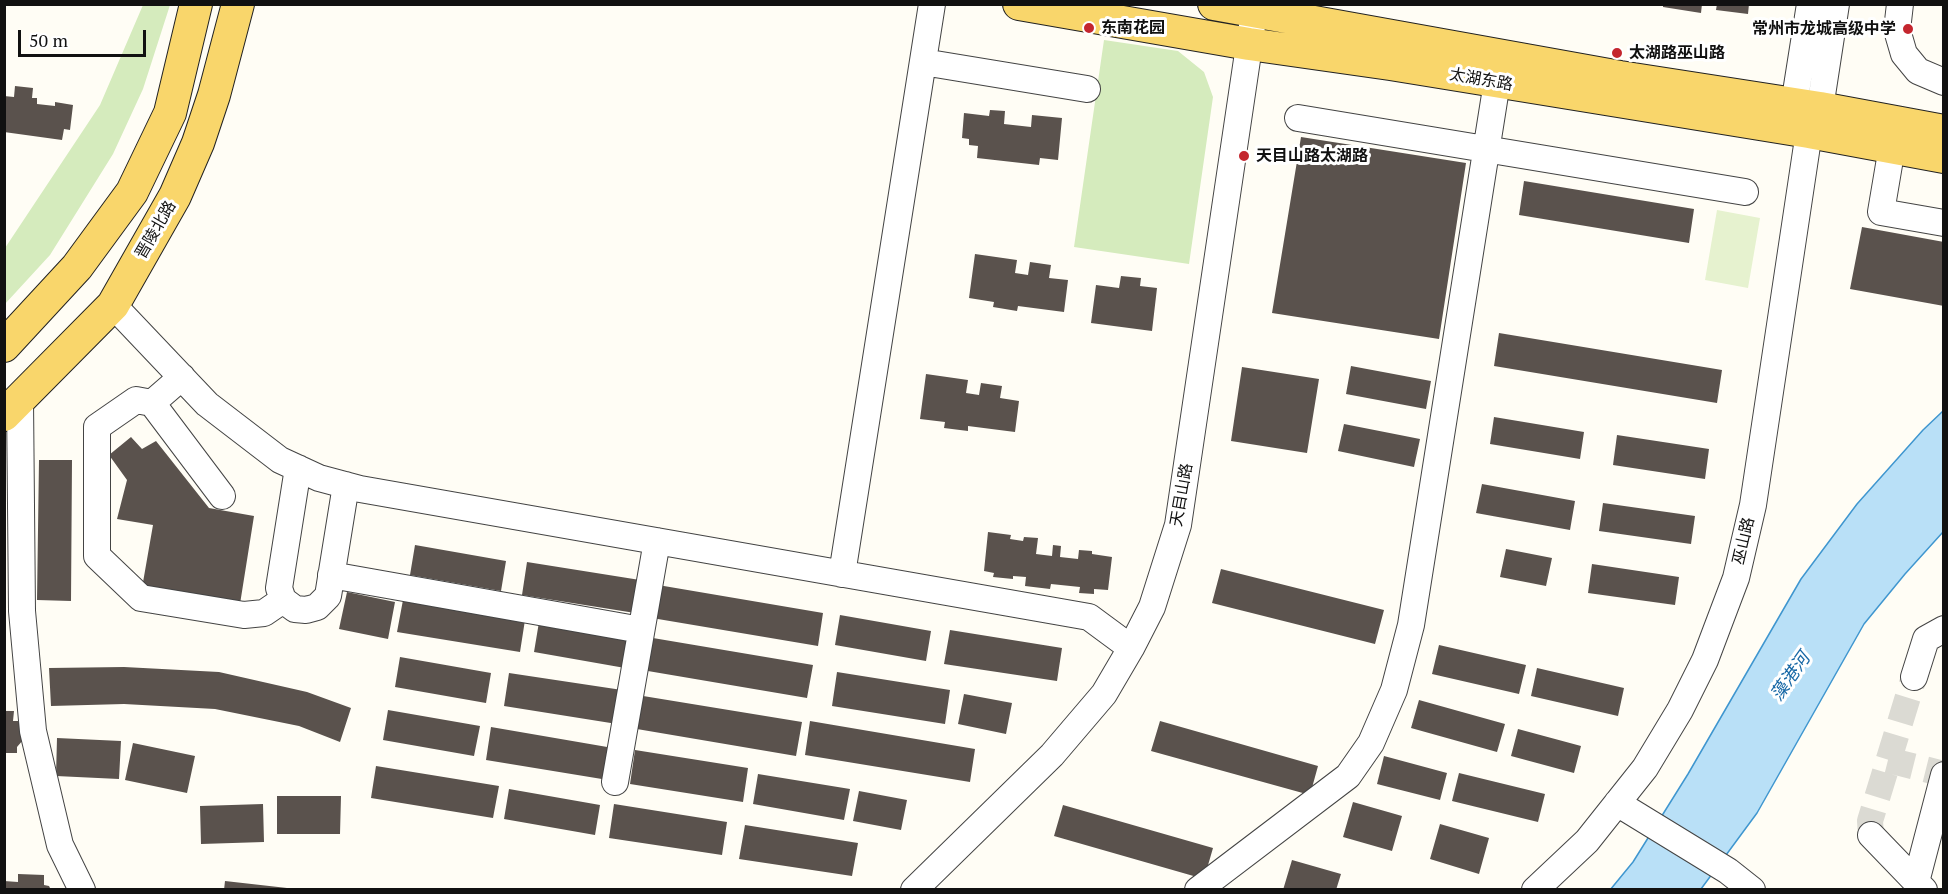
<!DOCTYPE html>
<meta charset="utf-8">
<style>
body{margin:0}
#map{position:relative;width:1948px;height:894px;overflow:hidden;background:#fffdf5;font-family:"PT Serif",serif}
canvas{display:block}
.frame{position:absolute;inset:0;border:6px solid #111;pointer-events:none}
.scale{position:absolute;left:18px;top:30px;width:128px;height:27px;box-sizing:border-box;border:3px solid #111;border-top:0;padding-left:8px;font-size:18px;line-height:21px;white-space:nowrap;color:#111;-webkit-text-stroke:4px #fff;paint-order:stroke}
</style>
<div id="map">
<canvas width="1948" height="894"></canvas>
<div class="frame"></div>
<div class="scale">50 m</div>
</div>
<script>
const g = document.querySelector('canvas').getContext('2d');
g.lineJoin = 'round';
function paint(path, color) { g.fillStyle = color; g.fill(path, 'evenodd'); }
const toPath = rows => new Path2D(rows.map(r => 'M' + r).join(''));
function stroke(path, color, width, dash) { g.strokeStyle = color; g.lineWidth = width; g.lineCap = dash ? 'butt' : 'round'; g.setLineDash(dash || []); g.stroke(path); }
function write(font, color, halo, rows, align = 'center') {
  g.font = font + ' "PT Serif","Noto Sans SC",serif'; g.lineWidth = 6; g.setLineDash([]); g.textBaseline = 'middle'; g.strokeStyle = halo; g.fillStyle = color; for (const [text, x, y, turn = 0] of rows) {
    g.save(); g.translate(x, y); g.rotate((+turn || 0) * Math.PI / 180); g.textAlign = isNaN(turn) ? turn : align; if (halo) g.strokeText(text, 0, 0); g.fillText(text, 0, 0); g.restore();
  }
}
paint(toPath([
 [143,5,170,5,143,89,113,154,50,255,5,304,5,248,100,105],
 [1104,40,1178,51,1204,72,1213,97,1189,264,1074,247]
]), '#d5ebbd');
paint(toPath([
 [1717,210,1760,218,1748,288,1705,280]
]), '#e6f2cf');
const water = toPath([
 [1943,411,1943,532,1905,574,1864,624,1757,813,1701,889,1610,890,1633,862,1688,774,1801,579,1857,504,1923,430,1943,411]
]);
paint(water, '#b9e0f7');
stroke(water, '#3f96cf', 1.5);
paint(toPath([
 [1663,4,1702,4,1701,13,1663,7],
 [1717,4,1749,4,1748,14,1716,10],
 [15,86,33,88,32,98,37,98,37,104,55,106,55,102,73,105,70,130,64,129,62,140,4,132,4,96,14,97],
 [990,110,1005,111,1004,124,1031,127,1032,115,1062,118,1058,160,1040,158,1039,165,977,158,978,146,969,145,969,139,962,138,964,113,989,116],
 [1301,137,1466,163,1439,339,1272,313],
 [1524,181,1694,209,1689,243,1519,215],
 [1862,227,1944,242,1944,306,1850,289],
 [975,254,1017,260,1015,273,1028,275,1030,262,1051,265,1049,278,1068,280,1064,312,1018,306,1017,311,993,307,994,302,969,298],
 [1121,276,1141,278,1140,286,1157,288,1152,331,1091,323,1096,285,1119,288],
 [1499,333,1722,370,1717,403,1494,366],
 [1351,366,1431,381,1426,409,1346,394],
 [1242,367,1319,379,1307,453,1231,441],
 [926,374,968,380,966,393,979,395,981,383,1002,386,1000,398,1019,401,1015,432,968,426,968,431,944,428,945,422,920,419],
 [1494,417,1584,432,1580,459,1490,444],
 [1344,424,1420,439,1414,467,1338,451],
 [1617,435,1709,449,1705,479,1613,465],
 [131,437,142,449,156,441,209,508,254,516,240,604,142,588,153,525,117,519,127,480,109,455],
 [39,460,72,460,71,601,37,600],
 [1482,484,1575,501,1570,530,1476,513],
 [1603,503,1695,516,1691,544,1599,531],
 [988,532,1011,535,1010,539,1023,541,1024,537,1038,538,1036,554,1052,556,1053,545,1061,546,1060,557,1078,559,1079,550,1092,551,1092,554,1112,557,1108,590,1094,589,1094,594,1079,593,1080,587,1051,584,1050,589,1025,586,1026,577,1013,576,1013,579,993,577,994,573,984,571],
 [415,545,506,561,501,591,410,575],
 [1506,549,1552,558,1546,586,1500,577],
 [527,562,640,580,635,613,522,595],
 [1592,564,1679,577,1675,605,1588,593],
 [1221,569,1384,610,1375,644,1212,603],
 [658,585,823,613,818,646,652,618],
 [347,592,395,602,388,639,339,629],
 [403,600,525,620,520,652,397,632],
 [840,615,931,631,926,661,835,645],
 [539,622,630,638,625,668,534,652],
 [950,630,1062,648,1057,681,944,664],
 [647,637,813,665,807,698,642,670],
 [1439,645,1526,665,1519,694,1432,674],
 [400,657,491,673,486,703,395,687],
 [124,667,219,672,307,692,351,708,340,742,299,726,215,709,124,704,51,706,49,668],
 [1537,668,1624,688,1618,716,1531,696],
 [837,672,950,690,945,724,832,706],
 [509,673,622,690,617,724,504,706],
 [964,694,1012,703,1006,734,958,724],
 [637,695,802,722,796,756,631,728],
 [1419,700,1505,724,1497,752,1411,728],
 [388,710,480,726,474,756,383,740],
 [4,711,14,711,13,721,18,721,23,730,23,740,17,747,17,753,4,753],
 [810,721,975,749,970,782,805,755],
 [1160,721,1318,766,1310,795,1151,751],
 [491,727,613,748,608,780,486,760],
 [1518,729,1581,746,1574,773,1511,756],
 [57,738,121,741,119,779,56,776],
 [133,743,195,756,187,793,125,780],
 [635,750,748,768,743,802,630,784],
 [1384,756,1447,773,1440,800,1377,784],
 [376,766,499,786,493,818,371,798],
 [1459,773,1545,794,1538,822,1452,801],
 [758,774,850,789,844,820,753,804],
 [509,789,600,805,595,835,504,819],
 [859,791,907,800,901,830,853,821],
 [277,796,341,796,340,834,277,834],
 [1353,802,1402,816,1392,851,1343,837],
 [263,804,264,842,201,844,200,806],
 [614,804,727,822,722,855,609,838],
 [1063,805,1213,848,1204,879,1054,836],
 [1440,824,1489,838,1479,874,1430,859],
 [745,825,858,843,852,876,739,859],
 [1292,860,1341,874,1336,890,1283,890],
 [18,874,44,875,44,885,49,886,51,890,4,890,4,881,18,882],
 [225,881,287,888,287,890,224,890]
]), '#5a524d');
stroke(toPath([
 [1888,760,1944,774],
 [1871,835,1870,821,1914,677]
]), '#dbdad3', 26, [26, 13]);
const minor = toPath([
 [1900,4,1897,30,1904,54,1918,71,1944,82],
 [923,62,1087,89],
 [1298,118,1745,192],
 [1803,121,1794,105,1810,4],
 [1892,147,1881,212,1944,223],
 [113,305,207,404,280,460,319,478,360,489,1089,617,1131,648],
 [182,377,152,403,136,400,97,427,97,556,141,598,244,615,264,613,283,600],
 [20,400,22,611,33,731,60,845,82,890],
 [152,403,222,496],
 [298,468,279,588,283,600,295,609,306,610,317,607,328,596,346,485],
 [842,574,932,4],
 [331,575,641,630],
 [1914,677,1926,639,1944,629],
 [615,782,657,541],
 [1617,803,1728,871,1752,890],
 [1871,835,1924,890],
 [1916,882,1944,775],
 [914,890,1052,755,1104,694,1131,648,1152,607,1178,525,1252,26],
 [1198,890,1348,776,1371,743,1394,690,1411,625,1497,82],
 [1535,890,1587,841,1645,768,1680,710,1705,660,1736,578,1753,505,1809,132,1820,108,1836,4]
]);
const major = toPath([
 [1019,4,1249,44,1390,64,1809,132,1944,157],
 [1214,4,1620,77,1820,108,1944,131],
 [4,346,77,267,132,192,170,113,196,4],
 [4,415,113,305,175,196,198,143,214,95,238,4]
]);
stroke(minor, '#444', 28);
stroke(major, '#222', 34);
stroke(minor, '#fff', 26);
stroke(major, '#f9d66b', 32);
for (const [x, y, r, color] of [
 [1089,28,6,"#c4262e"],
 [1908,29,6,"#c4262e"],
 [1617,53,6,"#c4262e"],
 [1244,156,6,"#c4262e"]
]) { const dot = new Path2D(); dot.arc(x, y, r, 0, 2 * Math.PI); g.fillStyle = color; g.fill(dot); stroke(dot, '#fff', 2); }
write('bold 16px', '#111', '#fff', [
 ["东南花园",1101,28],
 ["常州市龙城高级中学",1896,29,"right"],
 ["太湖路巫山路",1629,53],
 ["天目山路太湖路",1256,156]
], 'left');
write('16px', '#111', '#fff', [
 ["太湖东路",1481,80,10],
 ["晋陵北路",156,230,-60],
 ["天目山路",1182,495,-80],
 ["巫山路",1744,541,-77]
]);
write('italic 18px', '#1768a6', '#fff', [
 ["藻港河",1791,677,-55]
]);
</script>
